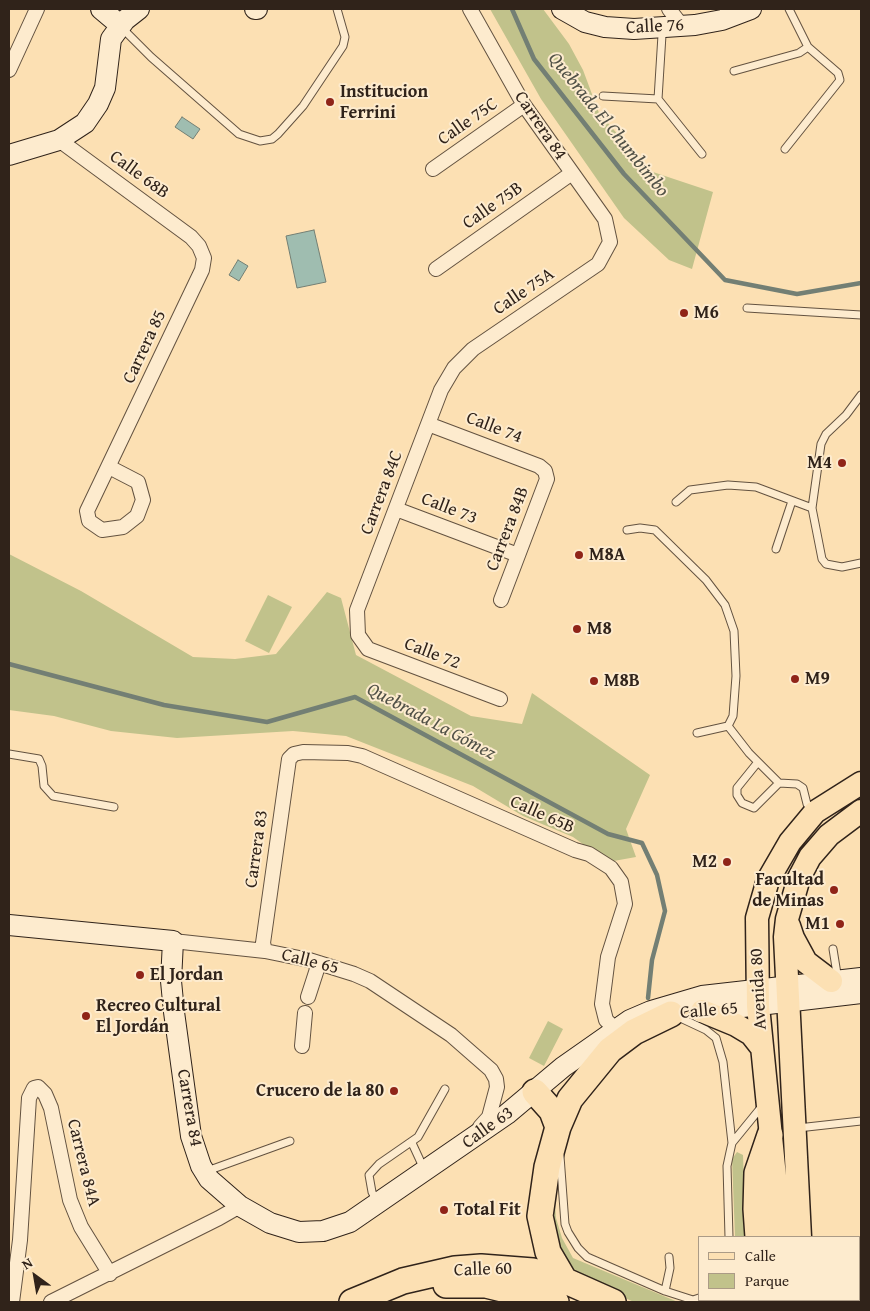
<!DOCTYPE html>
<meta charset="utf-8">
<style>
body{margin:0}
#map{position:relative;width:870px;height:1311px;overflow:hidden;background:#fce0b3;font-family:"Gentium Book Plus",serif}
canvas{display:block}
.frame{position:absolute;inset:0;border:10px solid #30231a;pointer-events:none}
.legend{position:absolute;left:698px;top:1236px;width:162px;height:65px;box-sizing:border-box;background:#fdebce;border:1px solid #ab9b86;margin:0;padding:6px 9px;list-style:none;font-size:15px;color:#30231a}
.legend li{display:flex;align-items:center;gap:10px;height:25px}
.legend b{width:25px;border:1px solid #ab9b86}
.north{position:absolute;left:10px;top:1251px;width:50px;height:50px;-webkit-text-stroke:4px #fdebce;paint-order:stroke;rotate:328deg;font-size:14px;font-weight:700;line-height:20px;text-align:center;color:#30231a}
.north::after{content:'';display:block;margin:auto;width:18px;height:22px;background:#30231a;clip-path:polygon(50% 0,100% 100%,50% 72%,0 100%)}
</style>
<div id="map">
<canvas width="870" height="1311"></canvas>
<div class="frame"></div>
<ul class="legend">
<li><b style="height:6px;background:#fce0b3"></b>Calle</li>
<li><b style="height:14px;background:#c1c28b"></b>Parque</li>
</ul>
<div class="north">N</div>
</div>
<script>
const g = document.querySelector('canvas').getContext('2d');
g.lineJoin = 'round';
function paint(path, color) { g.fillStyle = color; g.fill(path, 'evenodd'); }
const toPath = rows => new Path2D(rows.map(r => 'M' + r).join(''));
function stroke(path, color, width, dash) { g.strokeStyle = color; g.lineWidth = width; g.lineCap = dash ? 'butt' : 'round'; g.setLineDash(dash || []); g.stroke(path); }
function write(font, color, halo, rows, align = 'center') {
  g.font = font + ' "Gentium Book Plus",serif'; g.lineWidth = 4; g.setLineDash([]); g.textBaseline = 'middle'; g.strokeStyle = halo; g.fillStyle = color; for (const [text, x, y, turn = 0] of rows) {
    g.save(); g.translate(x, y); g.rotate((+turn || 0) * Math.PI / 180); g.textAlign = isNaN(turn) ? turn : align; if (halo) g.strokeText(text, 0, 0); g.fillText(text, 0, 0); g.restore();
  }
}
paint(toPath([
 [490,9,543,9,569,44,583,70,599,113,650,171,713,192,692,269,669,260,624,218,541,99],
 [9,554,81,591,193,657,235,659,276,654,327,592,341,598,356,655,471,716,522,724,532,693,650,775,626,829,636,857,608,862,573,837,523,816,473,786,346,736,293,731,177,738,111,731,54,716,9,710],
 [268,595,292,607,269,653,245,641],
 [548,1021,563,1029,544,1066,529,1058],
 [737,1152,743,1155,746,1237,735,1237,732,1159],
 [553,1175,556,1218,562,1238,573,1258,678,1302,634,1302,584,1280,565,1263,552,1236]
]), '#c1c28b');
const water = toPath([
 [182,117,200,129,193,139,175,127,182,117],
 [314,230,326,282,297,288,286,236,314,230],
 [238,260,248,266,239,281,229,275,238,260]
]);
paint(water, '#9fbdb0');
stroke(water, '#737f74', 1);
stroke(toPath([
 [512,9,534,59,624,174,725,280,797,294,861,283],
 [9,664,164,705,267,722,355,697,608,834,642,843,657,875,665,911,652,960,648,998]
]), '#737f74', 4.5);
const lane = toPath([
 [121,27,151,57,239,134,260,141,272,139,278,134,303,106,343,46,345,37,337,9],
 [660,28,662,35,658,99,702,154],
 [734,71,799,53,808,47],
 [603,96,658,99],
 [785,149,840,80,838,73,808,47,789,9],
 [747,308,861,315],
 [861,395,846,415,826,434,821,444,812,508,822,559,826,564,842,567,861,563],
 [676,502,690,490,728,485,756,487,812,508],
 [627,530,640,528,655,530,706,580,725,605,734,631,736,676,733,716,728,726],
 [776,549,792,501],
 [728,726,749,753,779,783,797,784,803,788,807,804,813,810],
 [697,733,728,726],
 [9,754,39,759,42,766,44,786,53,796,114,807],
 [758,762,737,788,737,795,742,803,754,808,779,783],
 [833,949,838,980],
 [674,1015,706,1030,716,1038,723,1062,732,1143],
 [798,1128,861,1121],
 [412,1143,424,1169],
 [560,1156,565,1224,568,1232,578,1248,587,1257,665,1291,693,1300,699,1298],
 [207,1171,290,1141],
 [377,1202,372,1192,369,1175,379,1164,418,1137,445,1089],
 [729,1237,727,1166,730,1152,732,1143,763,1105],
 [665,1291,670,1268,669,1257]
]);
const street = toPath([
 [470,9,524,105,605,219,610,242,598,264,473,349,454,368,441,390,357,610,358,635,368,649,500,699],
 [669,9,682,26],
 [9,70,37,9],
 [59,140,191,237,199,246,204,258,202,270,87,511,89,521,102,530,123,527,137,516,143,500,138,482,109,467],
 [433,169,524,105],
 [436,269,572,173],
 [428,424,539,466,545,471,547,479,501,600],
 [396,509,518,555],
 [173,941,265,951,309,960,354,974,370,981,451,1035,491,1070,496,1079,497,1087,489,1117,480,1127],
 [265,951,263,943,289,759,294,754,303,752,348,753,362,756,575,850,589,854,611,868,621,882,625,904,608,957,602,1004,606,1020,615,1029],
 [308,997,319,963],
 [302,1046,305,1013],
 [12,1302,20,1240,29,1098,34,1088,38,1087,45,1094,51,1108,70,1200,81,1227,110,1274],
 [51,1302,219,1218,240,1206]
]);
const secondary = toPath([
 [101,9,120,25],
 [255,9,257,9],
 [562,9,585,22,605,27,634,29,695,25,722,20,751,9],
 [9,155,59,140,85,123,98,104,105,88,111,39,125,20,139,9],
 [9,925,173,941,171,981,174,1012,191,1136,201,1166,209,1179,240,1206,270,1223,299,1232,323,1231,350,1222,507,1114,563,1067,630,1020,651,1011,702,996,861,978],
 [700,1012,861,993]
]);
const primary = toPath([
 [789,926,793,938,806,962,831,981],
 [702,1011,736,1025,751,1034,762,1048],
 [781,1237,758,1006,757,918,768,880,790,842,815,812,861,783],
 [800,1237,785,937,787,919,799,878,810,857,829,835,861,811],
 [784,1302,784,1300],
 [801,1302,801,1300]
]);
const highway = toPath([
 [535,1092,552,1111,558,1127],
 [758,1237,756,1209,757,1173,770,1135],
 [565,1281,548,1252,540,1216,547,1167,558,1127,570,1099,610,1050,634,1032,671,1014],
 [446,1285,486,1285,556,1302],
 [352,1302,403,1281,455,1269,481,1267,533,1271,559,1278,613,1302],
 [752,1302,753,1300]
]);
stroke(lane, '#635240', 9);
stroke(street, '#635240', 16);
stroke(secondary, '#30231a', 22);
stroke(primary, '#30231a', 25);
stroke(highway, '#30231a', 28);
stroke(lane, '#fdebce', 7);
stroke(street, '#fdebce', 14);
stroke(secondary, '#fdebce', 20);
stroke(primary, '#fce0b3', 22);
stroke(highway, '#fce0b3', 25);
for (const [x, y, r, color] of [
 [330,102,5,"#8f2418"],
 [684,313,5,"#8f2418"],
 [842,463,5,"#8f2418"],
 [579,555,5,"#8f2418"],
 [577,629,5,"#8f2418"],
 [795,679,5,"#8f2418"],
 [594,681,5,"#8f2418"],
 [727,862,5,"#8f2418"],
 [834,890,5,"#8f2418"],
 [840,924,5,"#8f2418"],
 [140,975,5,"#8f2418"],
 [86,1016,5,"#8f2418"],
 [394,1091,5,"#8f2418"],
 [444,1210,5,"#8f2418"]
]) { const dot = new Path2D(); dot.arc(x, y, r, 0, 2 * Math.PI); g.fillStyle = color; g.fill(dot); stroke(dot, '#fdebce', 2); }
write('18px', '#30231a', '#fdebce', [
 ["Calle 76",655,27,-3],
 ["Calle 75C",468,122,-35],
 ["Carrera 84",540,126,56],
 ["Calle 68B",139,175,36],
 ["Calle 75B",493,206,-35],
 ["Calle 75A",524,292,-34],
 ["Carrera 85",145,347,-65],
 ["Calle 74",494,428,21],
 ["Carrera 84C",382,493,-69],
 ["Calle 73",449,509,21],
 ["Carrera 84B",508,529,-69],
 ["Calle 72",432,654,21],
 ["Calle 65B",542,815,24],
 ["Carrera 83",257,849,-82],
 ["Calle 65",310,962,14],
 ["Avenida 80",759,989,-93],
 ["Calle 65",709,1011,-5],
 ["Carrera 84",189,1108,80],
 ["Calle 63",488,1128,-36],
 ["Carrera 84A",83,1163,76],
 ["Calle 60",483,1270,-2]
]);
write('bold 18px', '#30231a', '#fdebce', [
 ["Institucion",340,92],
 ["Ferrini",340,113],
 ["M6",694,313],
 ["M4",832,463,"right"],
 ["M8A",589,555],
 ["M8",587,629],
 ["M9",805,679],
 ["M8B",604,681],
 ["M2",717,862,"right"],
 ["Facultad",824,880,"right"],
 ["de Minas",824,901,"right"],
 ["M1",830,924,"right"],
 ["El Jordan",150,975],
 ["Recreo Cultural",96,1006],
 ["El Jordán",96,1027],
 ["Crucero de la 80",384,1091,"right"],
 ["Total Fit",454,1210]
], 'left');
write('italic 19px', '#515147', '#fdebce', [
 ["Quebrada El Chumbimbo",608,125,51],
 ["Quebrada La Gómez",431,722,28]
]);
</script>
